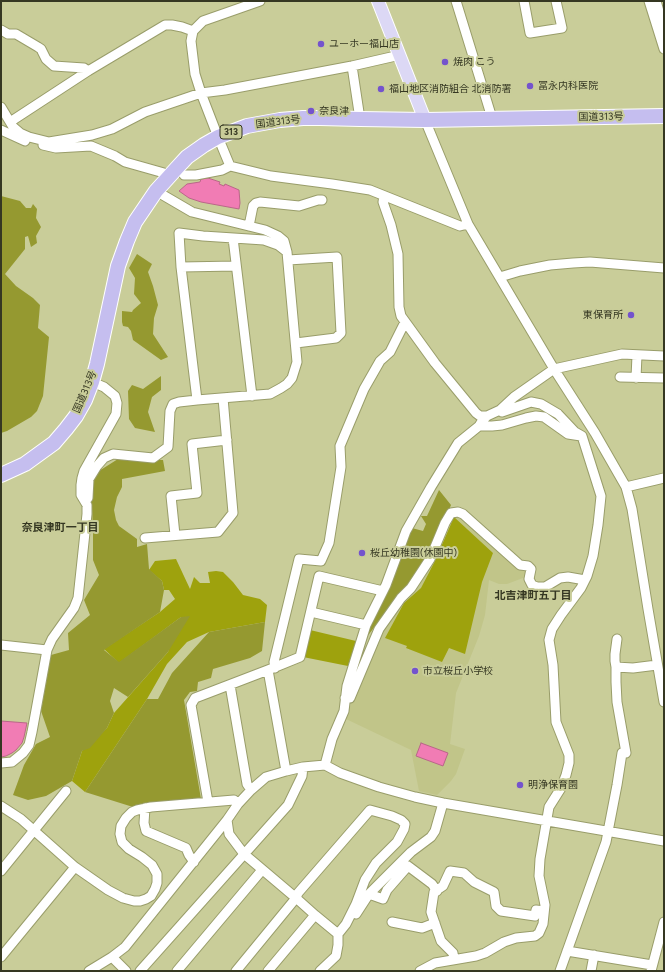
<!DOCTYPE html>
<meta charset="utf-8">
<style>
body{margin:0}
#map{position:relative;width:665px;height:972px;overflow:hidden;background:#c9cd99;font-family:Figtree,sans-serif}
canvas{display:block}
.frame{position:absolute;inset:0;border:2px solid #353722;pointer-events:none}
</style>
<div id="map">
<canvas width="665" height="972"></canvas>
<div class="frame"></div>
</div>
<script>
const g = document.querySelector('canvas').getContext('2d');
g.lineJoin = 'round';
function paint(path, color) { g.fillStyle = color; g.fill(path, 'evenodd'); }
const toPath = rows => new Path2D(rows.map(r => 'M' + r).join(''));
function stroke(path, color, width, dash) { g.strokeStyle = color; g.lineWidth = width; g.lineCap = dash ? 'butt' : 'round'; g.setLineDash(dash || []); g.stroke(path); }
function write(font, color, halo, rows, align = 'center') {
  g.font = font + ' Figtree,"Noto Sans JP",sans-serif'; g.lineWidth = 4; g.setLineDash([]); g.textBaseline = 'middle'; g.strokeStyle = halo; g.fillStyle = color; for (const [text, x, y, turn = 0] of rows) {
    g.save(); g.translate(x, y); g.rotate((+turn || 0) * Math.PI / 180); g.textAlign = isNaN(turn) ? turn : align; if (halo) g.strokeText(text, 0, 0); g.fillText(text, 0, 0); g.restore();
  }
}
paint(toPath([
 [456,514,528,568,528,576,507,584,499,584,489,580,485,615,479,636,456,693,450,744,465,749,456,774,451,781,437,795,419,791,411,750,346,719,349,709,386,625,450,518]
]), '#c1c589');
paint(toPath([
 [454,517,493,553,482,582,465,654,449,648,442,662,406,648,407,646,385,638,404,603,421,588,435,561],
 [176,559,190,589,194,577,200,583,210,583,208,572,216,571,223,572,233,582,243,595,260,599,267,605,265,622,209,632,187,642,167,664,147,699,85,792,72,781,82,751,107,728,114,713,168,652,181,617,119,663,104,649,160,612,175,599,169,590,164,590,162,581,149,570,155,561],
 [310,630,356,641,348,666,303,657]
]), '#9ea20d');
paint(toPath([
 [1,196,20,201,26,208,31,208,33,204,37,209,36,218,41,227,36,236,37,243,31,247,28,236,25,237,25,249,5,274,16,286,33,298,40,305,38,328,49,337,43,396,37,411,31,417,7,431,1,433],
 [137,254,152,264,148,272,153,286,158,305,154,318,153,334,168,357,161,360,133,340,131,331,128,327,123,326,122,322,122,311,132,312,133,310,141,303,134,294,135,278,129,268],
 [161,376,161,390,152,397,148,412,155,432,135,428,129,419,128,391,132,385,143,389],
 [118,459,163,460,165,471,122,479,122,487,117,497,114,510,116,520,119,526,137,539,137,547,147,544,149,569,162,581,164,590,160,612,104,650,119,662,181,617,190,616,168,652,128,697,114,688,110,701,114,713,107,728,90,748,82,751,72,781,46,796,28,800,13,795,24,765,36,744,50,737,41,711,51,655,69,650,68,633,90,615,84,600,99,575,93,560,93,530,92,507,90,496,93,479,99,471],
 [439,490,451,505,429,557,411,586,398,596,363,642,369,624,390,587,412,528,423,531,426,524,421,516,427,516],
 [265,622,262,651,250,658,213,669,211,678,198,682,197,691,190,692,184,700,201,799,133,807,85,792,147,699,158,699,172,673,209,632]
]), '#959930');
const water = toPath([
 [208,178,220,182,219,184,224,186,225,184,239,190,240,203,239,209,201,202,189,198,179,191,187,184,200,182,201,179,208,178],
 [1,721,27,723,24,737,22,743,16,750,12,753,6,756,1,757,1,721],
 [421,743,448,753,443,766,416,756,421,743]
]);
paint(water, '#f17cb4');
stroke(water, '#b96788', 1);
const minor = toPath([
 [260,1,203,21,193,31,191,41,195,74,201,93,218,137,230,166,271,176,332,184,370,190,460,226,468,224],
 [456,1,492,118],
 [524,1,530,33,562,28,556,1],
 [649,1,664,49],
 [656,1,664,29],
 [1,30,8,34,16,34,38,47,41,49,46,59,54,66,84,68,88,71],
 [352,66,360,119],
 [1,107,13,127,20,133,29,137,49,142,92,135,112,129,145,112,201,93,225,90,352,66,400,55],
 [425,120,468,224,554,369,595,433,626,487,632,509,648,609,664,702],
 [10,122,88,71,165,25,172,25,182,27,193,31],
 [1,130,25,141],
 [43,145,56,148,91,146,115,156,125,162,164,173],
 [184,175,196,175,222,170,230,166],
 [156,191,192,212,265,230,278,236,284,241,287,252],
 [384,196,383,202,391,225,398,254,399,307,401,316,435,363,476,413,480,416,487,416],
 [249,226,253,206,256,203,260,202,299,206,318,200,322,200],
 [233,238,252,396],
 [288,260,337,257,341,333,336,338,296,343],
 [181,267,236,266],
 [500,277,520,271,550,265,573,263,590,262,664,268],
 [620,377,664,378],
 [636,378,637,355],
 [479,426,492,426,502,425,526,418,536,416,544,417,568,434,581,436],
 [626,487,664,478],
 [85,501,88,498,89,479,97,466,104,458,113,454,153,458,168,447,170,411,173,404,179,402,197,400,270,394,281,388,287,384,292,378,297,362,287,252,278,245,264,240,203,236,179,233,181,267,197,400],
 [175,535,171,496,197,493,192,444,227,440],
 [145,538,218,532,233,513,223,398],
 [311,612,366,625],
 [617,639,615,654,615,661,616,667,633,668,657,665],
 [1,645,47,650],
 [275,668,274,662,299,559,321,561,329,543,341,467,340,446,364,389,380,361,390,352,405,322],
 [268,670,286,771],
 [230,685,247,784,251,790],
 [345,698,350,698,379,629,401,598,411,588,430,559,445,523,451,513,458,512,463,514,520,565,528,566,531,569,529,579,532,585,537,587,545,587,560,578,568,577,585,580],
 [1,763,12,762,23,753,29,745,32,732,47,650,52,639,74,608,78,598,87,514,87,505,81,495,81,485,82,478,84,471,116,414,117,403,115,396,104,387,92,382],
 [325,765,332,739,344,711,347,686,366,625,386,585,406,531,431,487,458,443,479,426,482,421,487,416,500,410,514,397,554,369,622,354,664,356],
 [208,802,191,705,195,698,268,670,300,657,319,576,383,591],
 [1,806,21,819,75,867,108,890,123,898,134,901,140,901,146,899,151,896,155,889,157,883,157,874,152,865,142,857,129,849,122,842,120,834,121,826,126,818,132,812,137,810,151,807,234,800,238,804],
 [145,808,144,823,146,831,186,848,189,855,194,862],
 [227,820,229,834,244,854,296,898,315,915,268,971],
 [1,871,66,791],
 [369,894,383,899,387,890,408,866,432,884,437,891],
 [356,914,369,894,411,852,431,837,435,831,443,803],
 [315,915,338,934,338,945,336,956,320,971],
 [392,922,422,928,435,923],
 [567,951,652,965],
 [1,957,75,867],
 [112,957,126,971],
 [454,959,453,953,441,941,431,912,434,892,443,886,450,871,464,873,474,882,494,892,496,906,501,911,535,916,536,910,544,911],
 [89,971,112,957,125,947,227,820,238,804,251,790,266,777,286,771,303,767,325,765,340,773,379,787,415,797,443,803,664,841],
 [140,971,288,805,302,776,303,767],
 [177,971,262,870],
 [236,971,296,898,298,893,370,810,392,816,401,820,405,824,404,829,397,842,376,863,365,880,356,904,346,924,338,934],
 [420,971,435,963,476,956,485,953,504,942,516,938,535,936,539,933,543,924,545,905,539,876,540,859,549,807,561,788,566,775,569,763,569,755,556,722,553,665,549,640,552,629,561,615,581,588,587,576,593,556,598,525,601,496,582,436,575,432,558,414,541,404,531,402,502,412,500,410],
 [560,971,606,842,617,785,622,753,626,753,617,702,616,682,616,667],
 [591,971,594,955],
 [651,971,664,922]
]);
const major = toPath([
 [378,1,425,120]
]);
const highway = toPath([
 [1,475,25,464,54,443,66,429,76,416,85,400,92,382,97,364,118,266,127,241,135,222,156,191,175,170,187,157,204,145,218,137,247,126,280,120,303,118,320,118,360,119,425,120,664,116]
]);
stroke(minor, '#999d6a', 11);
stroke(major, '#fff', 14);
stroke(highway, '#fff', 16);
stroke(minor, '#fff', 9);
stroke(major, '#dcd8f5', 12);
stroke(highway, '#c5beef', 14);
for (const [x, y, r, color] of [
 [321,44,4,"#7453cd"],
 [445,62,4,"#7453cd"],
 [530,86,4,"#7453cd"],
 [381,89,4,"#7453cd"],
 [311,111,4,"#7453cd"],
 [631,315,4,"#7453cd"],
 [362,553,4,"#7453cd"],
 [415,671,4,"#7453cd"],
 [520,785,4,"#7453cd"]
]) { const dot = new Path2D(); dot.arc(x, y, r, 0, 2 * Math.PI); g.fillStyle = color; g.fill(dot); stroke(dot, '#c9cd99', 1.5); }
for (const [x, y, w] of [
 [231,132,22]
]) { const box = new Path2D(); box.roundRect(x - w / 2, y - 7, w, 14, 3); g.fillStyle = '#c9cd99'; g.fill(box); stroke(box, '#353722', 1); }
write('bold 9px', '#353722', null, [
 ["313",231,132]
]);
write('10px', '#353722', '#c9cd99', [
 ["ユーホー福山店",329,44],
 ["焼肉 こう",453,62],
 ["冨永内科医院",538,86],
 ["福山地区消防組合 北消防署",389,89],
 ["奈良津",319,111],
 ["東保育所",623,315,"right"],
 ["桜丘幼稚園(休園中)",370,553],
 ["市立桜丘小学校",423,671],
 ["明浄保育園",528,785]
], 'left');
write('10px', '#353722', '#c9cd99', [
 ["国道313号",601,117,-1],
 ["国道313号",278,122,-7],
 ["国道313号",85,392,-67]
]);
write('bold 11px', '#353722', '#c9cd99', [
 ["奈良津町一丁目",60,528],
 ["北吉津町五丁目",533,596]
]);
</script>
